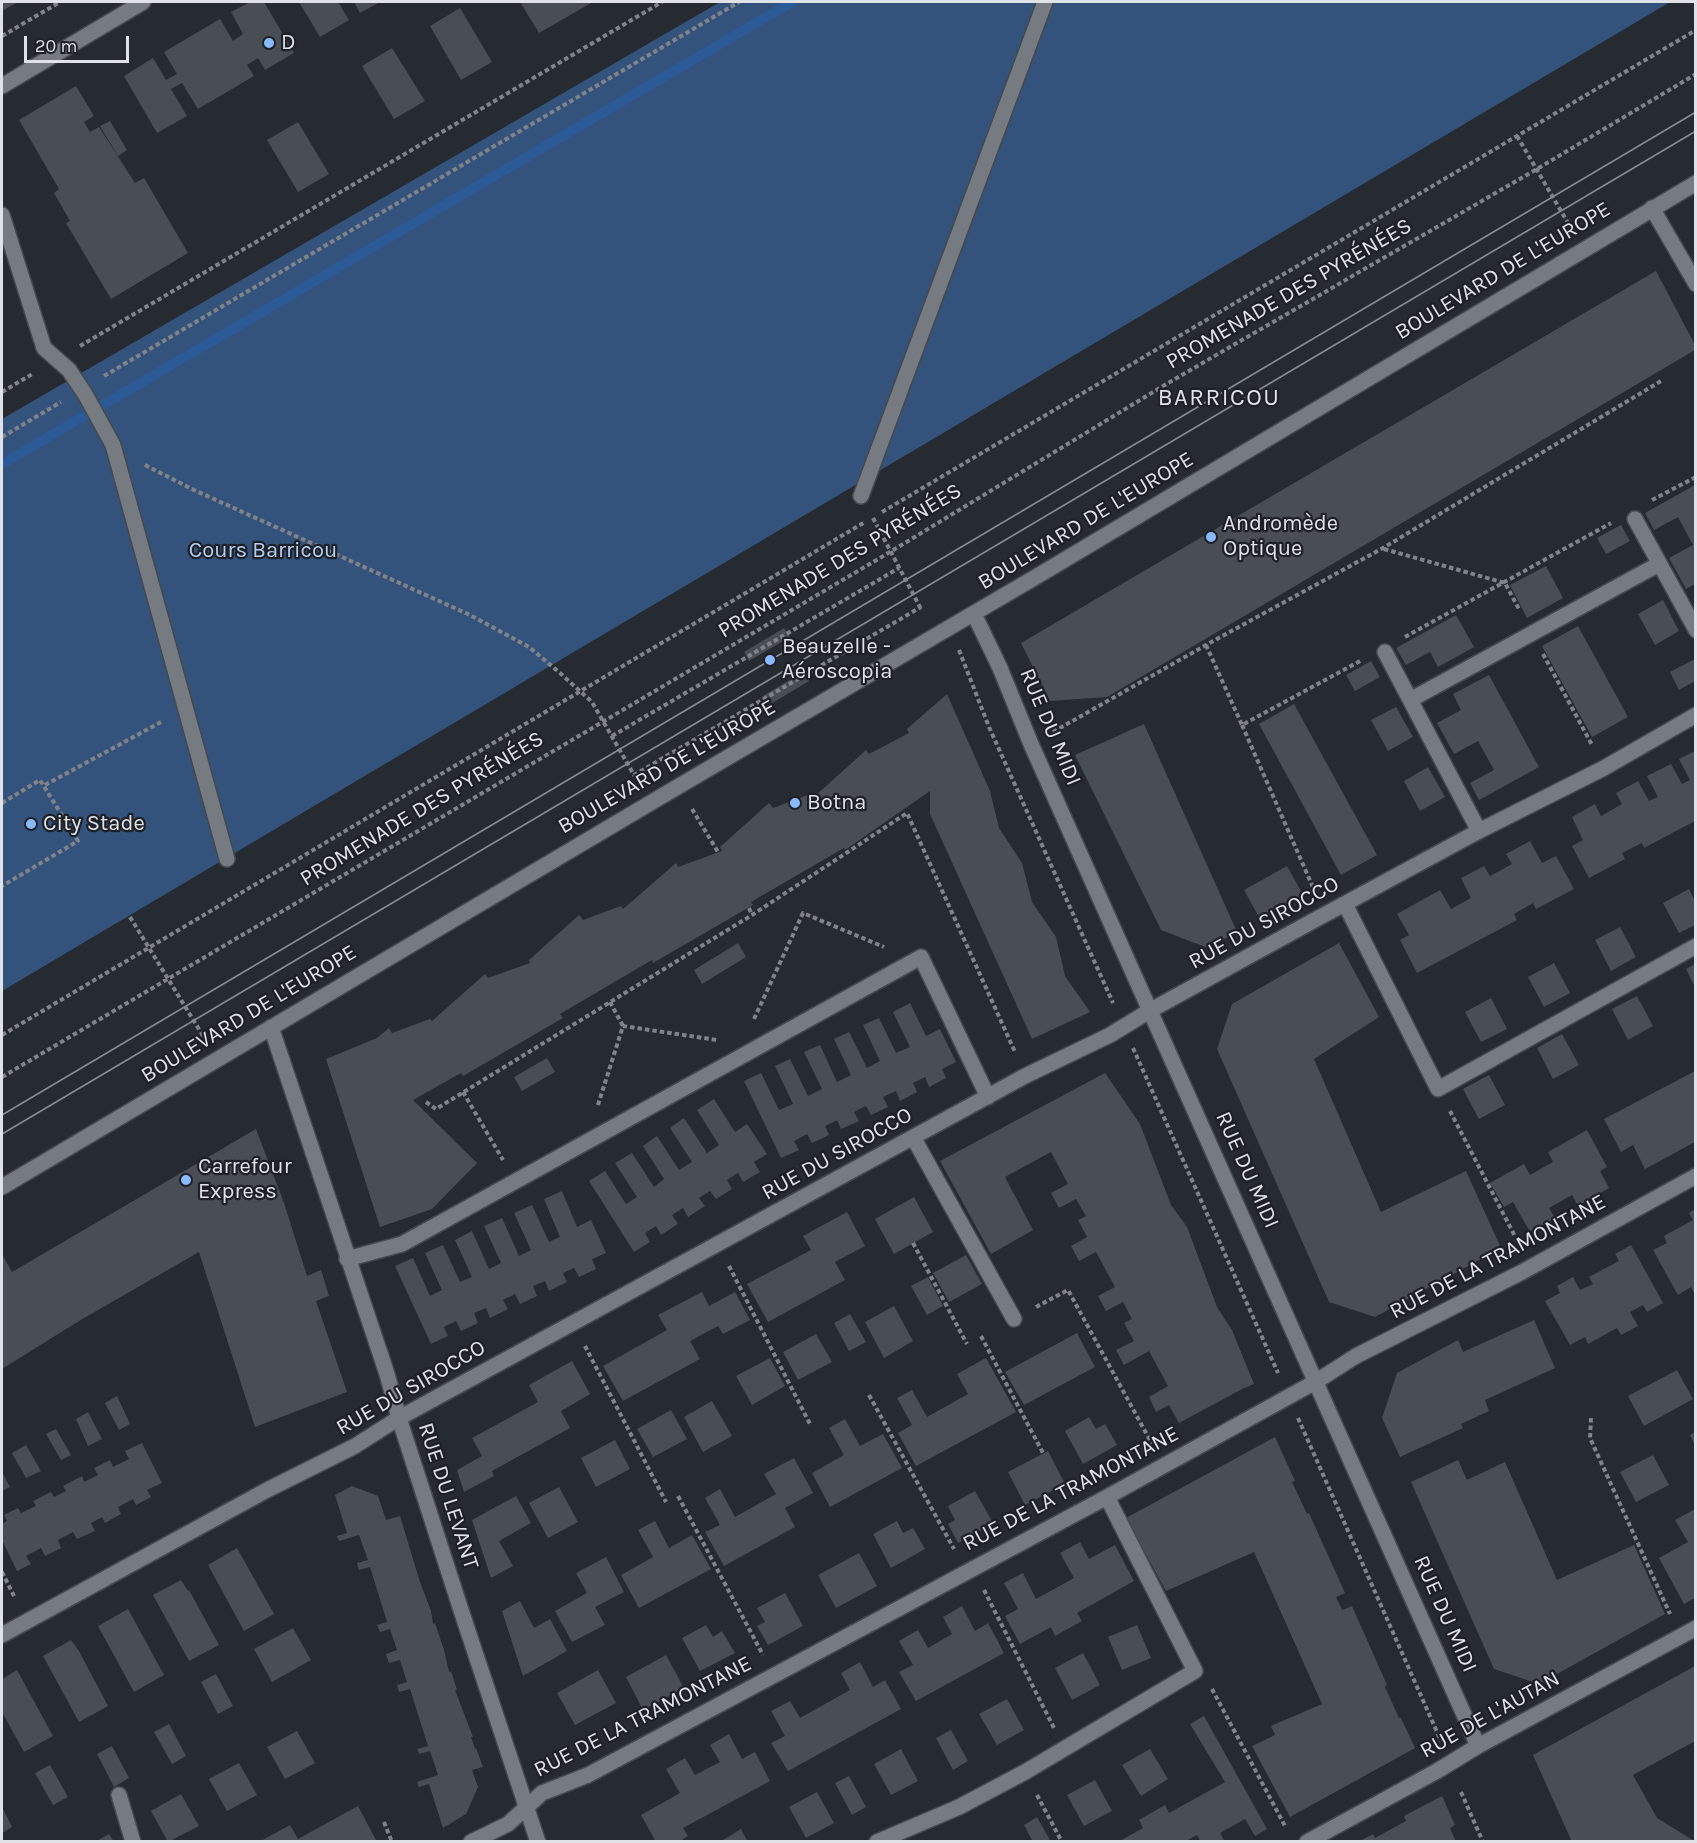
<!DOCTYPE html>
<meta charset="utf-8">
<style>
body{margin:0}
#map{position:relative;width:1697px;height:1843px;overflow:hidden;background:#262b31;font-family:Karla,sans-serif}
canvas{display:block}
.frame{position:absolute;inset:0;border:3px solid #dfe2e6;pointer-events:none}
.scale{position:absolute;left:24px;top:36px;width:105px;height:27px;box-sizing:border-box;border:3px solid #dfe2e6;border-top:0;padding-left:8px;font-size:18px;line-height:21px;white-space:nowrap;color:#dfe2e6;-webkit-text-stroke:4px #1d2127;paint-order:stroke}
</style>
<div id="map">
<canvas width="1697" height="1843"></canvas>
<div class="frame"></div>
<div class="scale">20 m</div>
</div>
<script>
const g = document.querySelector('canvas').getContext('2d');
g.lineJoin = 'round';
function paint(path, color) { g.fillStyle = color; g.fill(path, 'evenodd'); }
const toPath = rows => new Path2D(rows.map(r => 'M' + r).join(''));
function stroke(path, color, width, dash) { g.strokeStyle = color; g.lineWidth = width; g.lineCap = dash ? 'butt' : 'round'; g.setLineDash(dash || []); g.stroke(path); }
function write(font, color, halo, rows, align = 'center') {
  g.font = font + ' Karla,sans-serif'; g.lineWidth = 4.5; g.setLineDash([]); g.textBaseline = 'middle'; g.strokeStyle = halo; g.fillStyle = color; for (const [text, x, y, turn = 0] of rows) {
    g.save(); g.translate(x, y); g.rotate((+turn || 0) * Math.PI / 180); g.textAlign = isNaN(turn) ? turn : align; if (halo) g.strokeText(text, 0, 0); g.fillText(text, 0, 0); g.restore();
  }
}
paint(toPath([
 [720,2,1670,2,2,991,2,419]
]), '#34537c');
stroke(toPath([
 [2,464,792,2]
]), '#2b5a97', 10);
paint(toPath([
 [2,2,18,2,2,11],
 [250,2,264,2,294,53,265,70,258,58,247,65,254,76,198,109,182,83,171,89,187,116,157,133,124,76,153,58,166,80,177,74,164,52,220,19,233,41,243,34,231,12],
 [299,2,338,2,349,20,320,37],
 [354,2,380,2,360,13],
 [520,2,593,2,539,33],
 [460,8,492,62,461,80,430,26],
 [392,48,425,101,394,119,362,66],
 [76,86,94,116,84,122,90,132,99,127,135,183,144,178,188,253,111,299,66,223,70,221,54,193,59,189,19,120],
 [110,121,127,150,118,156,100,126],
 [298,122,329,174,298,192,267,140],
 [1656,271,1695,345,1695,350,1107,697,1050,701,1021,643],
 [1695,485,1695,584,1686,589,1669,558,1693,545,1678,517,1654,530,1645,513],
 [1621,525,1630,541,1606,554,1597,538],
 [1546,566,1563,598,1527,618,1510,585],
 [1663,600,1679,631,1655,645,1638,614],
 [1456,615,1474,647,1438,667,1430,652,1406,665,1396,648],
 [1578,626,1628,717,1592,737,1542,646],
 [784,628,790,637,749,661,744,652],
 [1695,659,1695,681,1679,690,1670,672],
 [1371,661,1380,677,1355,691,1346,675],
 [803,672,809,681,769,705,763,696],
 [1489,675,1539,767,1479,800,1470,783,1494,770,1478,741,1454,754,1437,723,1461,710,1453,694],
 [947,694,990,791,999,828,1022,863,1032,902,1056,937,1065,976,1090,1012,1032,1039,930,814,930,791,845,850,844,848,751,902,753,905,653,963,652,960,560,1014,563,1018,463,1076,461,1073,413,1100,477,1163,432,1209,380,1227,326,1059,377,1038,389,1028,392,1033,430,1019,432,1021,485,974,488,978,530,963,529,960,579,915,583,920,621,906,623,909,676,863,678,867,722,851,720,847,769,803,773,808,813,793,815,796,866,750,869,754,909,733,907,729],
 [1294,704,1377,855,1341,875,1259,724],
 [1396,707,1413,737,1388,751,1371,720],
 [1144,724,1237,932,1208,948,1161,930,1075,755],
 [1695,751,1695,821,1644,848,1642,843,1622,853,1625,859,1589,878,1572,846,1583,840,1572,817,1595,804,1601,816,1622,804,1616,793,1638,781,1649,801,1658,797,1647,776,1671,764,1682,784,1690,780,1679,759],
 [1428,767,1445,797,1420,811,1404,781],
 [1530,841,1542,863,1556,856,1574,889,1536,909,1533,903,1514,914,1517,920,1417,973,1400,940,1409,935,1397,914,1440,890,1451,909,1471,898,1461,878,1484,866,1490,876,1512,864,1506,854],
 [1287,866,1303,895,1260,919,1244,890],
 [1689,889,1695,901,1695,925,1679,933,1663,903],
 [1620,927,1636,957,1611,971,1595,940],
 [738,943,746,957,702,984,694,970],
 [1339,943,1379,1017,1314,1059,1381,1212,1466,1171,1501,1248,1375,1317,1329,1302,1217,1049,1232,1004],
 [1554,963,1570,993,1544,1007,1528,977],
 [1695,964,1695,987,1686,969],
 [1637,996,1653,1026,1628,1040,1612,1009],
 [1491,998,1507,1029,1481,1042,1465,1012],
 [910,1003,926,1036,940,1029,956,1062,942,1069,946,1078,929,1087,925,1077,913,1083,917,1092,900,1101,896,1091,883,1097,888,1107,871,1115,866,1106,854,1112,859,1121,841,1129,837,1120,825,1126,829,1135,812,1143,807,1134,794,1141,799,1150,781,1158,744,1081,761,1073,779,1110,793,1104,775,1066,790,1059,808,1096,822,1089,804,1052,820,1045,837,1082,851,1075,834,1039,849,1032,867,1068,880,1061,863,1025,879,1018,896,1053,910,1047,893,1012],
 [1562,1034,1579,1065,1553,1079,1537,1048],
 [547,1058,555,1072,522,1091,514,1077],
 [1695,1071,1695,1142,1645,1169,1633,1145,1621,1152,1604,1119],
 [1105,1073,1140,1124,1171,1205,1187,1227,1217,1307,1232,1330,1254,1384,1244,1388,1179,1423,1169,1405,1156,1412,1149,1397,1168,1386,1149,1351,1124,1365,1116,1350,1134,1341,1124,1323,1132,1319,1123,1302,1106,1311,1098,1296,1115,1287,1096,1252,1079,1261,1071,1246,1087,1237,1078,1220,1086,1216,1076,1199,1059,1208,1051,1193,1068,1184,1051,1152,1005,1177,1033,1230,991,1254,940,1161],
 [1489,1075,1505,1105,1479,1119,1463,1089],
 [714,1099,735,1132,747,1124,767,1154,754,1162,760,1172,743,1182,738,1173,727,1180,732,1189,716,1199,710,1191,699,1198,705,1206,688,1217,683,1208,672,1215,678,1224,661,1235,656,1226,645,1233,650,1242,634,1252,589,1181,605,1171,626,1204,637,1197,615,1163,632,1153,654,1187,664,1179,643,1146,657,1136,679,1170,692,1162,670,1128,684,1118,707,1153,719,1145,697,1110],
 [256,1129,284,1203,307,1276,321,1270,329,1296,316,1301,347,1392,255,1427,199,1252,79,1321,2,1369,2,1254,12,1272],
 [1587,1130,1607,1167,1600,1171,1609,1188,1578,1206,1572,1195,1549,1208,1555,1218,1530,1232,1513,1202,1504,1207,1490,1183,1524,1164,1530,1175,1553,1162,1548,1152],
 [562,1191,577,1227,591,1220,606,1253,592,1259,596,1269,579,1277,574,1268,563,1273,567,1282,549,1291,545,1281,533,1286,537,1296,520,1304,515,1294,503,1300,508,1309,490,1318,486,1308,474,1313,478,1323,461,1331,456,1321,444,1327,448,1336,431,1344,395,1266,413,1258,430,1296,442,1290,425,1253,443,1245,460,1282,472,1277,455,1240,472,1231,489,1269,501,1263,484,1226,502,1218,519,1256,531,1250,514,1213,532,1205,549,1242,560,1237,544,1199],
 [914,1197,933,1232,894,1254,875,1219],
 [1695,1209,1695,1295,1691,1287,1678,1295,1653,1250,1667,1243,1664,1236,1693,1220,1689,1213],
 [847,1212,865,1246,835,1262,845,1280,768,1322,747,1284,811,1250,803,1236],
 [1631,1245,1663,1303,1647,1312,1643,1305,1630,1312,1638,1326,1621,1335,1617,1328,1588,1344,1585,1337,1570,1345,1545,1301,1560,1293,1557,1286,1573,1277,1580,1290,1593,1284,1589,1277,1619,1261,1615,1254],
 [966,1255,982,1284,949,1302,933,1273],
 [928,1277,943,1306,927,1315,911,1286],
 [702,1292,709,1306,735,1292,750,1320,723,1334,718,1326,690,1341,700,1359,623,1401,603,1366,667,1330,658,1315],
 [894,1306,913,1341,884,1358,865,1322],
 [850,1314,866,1342,849,1351,834,1323],
 [1534,1320,1555,1368,1485,1400,1489,1411,1461,1424,1463,1428,1400,1457,1382,1418,1397,1373,1458,1340,1463,1352],
 [1077,1333,1095,1367,1024,1405,1005,1372],
 [816,1334,832,1362,798,1380,783,1352],
 [770,1358,785,1386,752,1405,736,1376],
 [986,1358,1016,1412,916,1466,898,1433,912,1425,897,1398,912,1390,927,1417,968,1394,957,1374],
 [572,1361,590,1394,561,1411,570,1428,492,1471,494,1476,464,1492,457,1470,482,1456,472,1438,538,1402,529,1385],
 [1677,1370,1693,1399,1644,1426,1628,1396],
 [117,1396,130,1424,119,1430,105,1403],
 [712,1401,732,1436,703,1452,684,1417],
 [671,1410,687,1439,653,1457,637,1429],
 [88,1412,102,1439,88,1446,76,1419],
 [1089,1417,1096,1429,1105,1424,1117,1445,1083,1464,1065,1431],
 [845,1419,860,1446,883,1434,902,1468,830,1507,812,1473,844,1455,829,1428],
 [56,1429,71,1455,61,1460,46,1434],
 [1695,1432,1695,1445,1690,1435],
 [1275,1437,1295,1481,1292,1482,1307,1514,1309,1513,1345,1593,1336,1597,1342,1610,1352,1606,1387,1685,1385,1687,1399,1718,1401,1718,1415,1748,1290,1817,1252,1746,1275,1735,1271,1726,1322,1704,1254,1552,1166,1591,1126,1518],
 [615,1440,630,1469,596,1487,581,1458],
 [142,1443,162,1483,147,1490,151,1497,136,1505,133,1499,118,1507,121,1514,105,1523,102,1517,91,1523,95,1531,77,1539,73,1532,58,1540,61,1548,45,1556,41,1548,26,1556,31,1564,17,1571,2,1540,2,1524,7,1521,4,1515,18,1508,21,1513,36,1506,33,1501,51,1492,54,1497,66,1491,63,1486,82,1476,84,1482,98,1475,94,1468,110,1460,113,1467,129,1459,125,1451],
 [26,1445,41,1471,26,1478,12,1453],
 [1048,1451,1065,1484,1025,1505,1008,1472],
 [1653,1455,1669,1485,1636,1502,1620,1472],
 [794,1458,813,1493,785,1508,795,1527,724,1566,705,1532,720,1525,705,1498,720,1489,735,1517,776,1494,764,1474],
 [1458,1460,1467,1480,1505,1462,1557,1580,1634,1545,1665,1614,1539,1684,1494,1669,1411,1482],
 [2,1472,10,1487,2,1491],
 [352,1486,378,1496,386,1520,400,1516,420,1582,431,1611,433,1624,435,1623,444,1650,449,1672,451,1671,457,1690,455,1690,473,1737,471,1737,475,1749,476,1748,483,1767,472,1770,478,1787,466,1814,443,1828,429,1784,419,1787,417,1782,438,1775,430,1751,419,1754,417,1749,428,1746,410,1689,399,1692,397,1685,407,1682,400,1660,389,1663,386,1654,397,1650,390,1629,380,1632,377,1625,387,1622,370,1567,359,1570,357,1563,368,1560,359,1535,339,1541,337,1536,347,1533,335,1495],
 [559,1487,578,1522,548,1538,529,1503],
 [975,1491,993,1523,958,1543,948,1524,955,1520,948,1506],
 [516,1496,531,1523,499,1541,513,1566,491,1578,472,1520],
 [1695,1509,1695,1598,1684,1604,1659,1558,1688,1542,1675,1520],
 [655,1521,669,1548,692,1535,711,1569,639,1608,621,1575,653,1557,638,1530],
 [897,1521,903,1533,913,1528,925,1549,891,1568,873,1534],
 [1080,1542,1089,1559,1115,1545,1134,1581,1077,1613,1082,1621,1055,1636,1051,1627,1020,1644,1005,1616,1018,1609,1004,1583,1023,1573,1036,1599,1074,1578,1060,1553],
 [237,1548,274,1614,244,1631,208,1565],
 [859,1553,877,1586,836,1608,818,1575],
 [606,1557,624,1592,595,1607,605,1625,572,1642,555,1611,587,1593,576,1573],
 [181,1580,188,1591,189,1590,219,1645,189,1661,153,1595],
 [785,1593,803,1626,768,1645,757,1626,765,1622,757,1608],
 [520,1601,534,1628,550,1619,567,1651,523,1676,502,1611],
 [962,1606,975,1631,988,1623,1004,1653,916,1701,899,1672,913,1665,899,1641,918,1630,928,1648,952,1634,943,1617],
 [128,1609,164,1675,134,1692,98,1626],
 [706,1625,713,1637,722,1631,735,1653,700,1671,682,1638],
 [1137,1625,1151,1658,1122,1670,1108,1637],
 [293,1628,311,1660,272,1682,254,1649],
 [71,1640,79,1651,108,1706,79,1722,43,1656],
 [1083,1653,1100,1685,1072,1700,1055,1668],
 [666,1655,684,1688,643,1710,626,1677],
 [860,1662,873,1687,885,1680,901,1709,788,1771,771,1743,785,1736,771,1711,790,1701,800,1718,850,1690,841,1673],
 [1695,1666,1695,1741,1633,1775,1657,1818,1696,1842,1572,1842,1533,1755],
 [17,1670,53,1736,24,1752,2,1712,2,1679],
 [598,1670,616,1703,575,1725,557,1693],
 [216,1674,233,1706,218,1714,201,1682],
 [1007,1699,1024,1730,997,1745,979,1714],
 [1204,1716,1267,1829,1255,1836,1245,1819,1220,1833,1225,1842,1201,1842,1197,1835,1184,1842,1118,1842,1143,1828,1139,1820,1165,1805,1169,1813,1225,1782,1190,1724],
 [169,1724,186,1756,172,1764,154,1732],
 [951,1730,968,1761,953,1770,936,1738],
 [297,1731,315,1763,285,1779,267,1747],
 [729,1734,742,1759,755,1752,770,1781,683,1828,688,1836,679,1842,656,1842,641,1815,680,1793,666,1769,685,1758,695,1775,720,1762,710,1745],
 [112,1746,129,1778,114,1787,97,1754],
 [901,1749,918,1781,891,1795,874,1764],
 [1150,1749,1168,1779,1141,1796,1122,1765],
 [239,1763,257,1795,227,1811,209,1779],
 [50,1765,68,1797,53,1805,35,1773],
 [849,1776,866,1807,852,1815,835,1783],
 [1095,1780,1112,1811,1084,1826,1067,1795],
 [817,1792,834,1823,806,1838,789,1807],
 [181,1794,199,1826,168,1842,151,1811],
 [1442,1796,1455,1825,1450,1828,1456,1842,1358,1842,1373,1834,1375,1838,1406,1821,1404,1816],
 [358,1806,377,1842,259,1842,290,1825,298,1839],
 [2,1807,12,1827,2,1833],
 [1037,1817,1051,1842,1033,1842,1024,1825],
 [741,1829,748,1842,719,1842,728,1837],
 [109,1834,114,1842,95,1842]
]), '#494d54');
const street = toPath([
 [2,86,143,2],
 [1652,208,1696,284],
 [2,215,44,348,69,370,85,394,113,445,227,859],
 [861,496,1045,2],
 [1635,519,1696,630],
 [974,614,1000,668,1031,744,1478,1746],
 [1385,652,1479,831],
 [1410,700,1659,564],
 [1345,904,1438,1089,1696,946],
 [271,1027,387,1374,399,1418,460,1607,538,1842],
 [913,1137,1014,1319],
 [2,1187,679,786,1034,578,1696,183],
 [347,1259,402,1244,921,957,988,1097],
 [2,1635,267,1490,355,1446,399,1418,1025,1076,1110,1035,1151,1010,1311,922,1479,831,1604,768,1696,715],
 [119,1795,133,1842],
 [471,1842,508,1824,542,1793,588,1775,1107,1497,1317,1381,1356,1356,1522,1272,1696,1176],
 [877,1842,959,1807,1025,1772,1195,1671,1107,1497],
 [1307,1842,1437,1771,1478,1746,1696,1628]
]);
stroke(street, '#45494e', 18);
stroke(toPath([
 [2,36,60,2],
 [1517,136,1571,228],
 [80,346,662,2],
 [104,376,739,2],
 [2,392,34,373],
 [2,437,61,402],
 [145,465,194,490,470,615,529,647,560,673,592,702,634,775,921,607],
 [1652,500,1696,477],
 [882,512,1696,30],
 [873,518,921,609],
 [1384,549,1505,583,1520,611],
 [1405,637,1611,523],
 [1206,645,1242,725,1362,660],
 [959,650,989,727,1113,1003],
 [1543,654,1592,745],
 [1242,725,1315,892],
 [1053,732,1206,645,1383,548,1661,381],
 [612,736,899,568],
 [45,785,163,721],
 [2,803,40,780,78,841,2,886],
 [692,809,718,852],
 [749,908,752,915],
 [130,917,205,1039],
 [610,1002,623,1026],
 [754,1019,803,913,884,947],
 [2,1035,865,522],
 [1133,1048,1278,1373],
 [2,1077,890,552,1168,383,1537,169,1696,74],
 [463,1092,503,1160],
 [426,1102,436,1109,752,915,907,813,1015,1052],
 [598,1105,623,1026,717,1040],
 [1450,1111,1520,1246],
 [913,1243,967,1344],
 [729,1266,811,1426],
 [1036,1307,1068,1290,1152,1444],
 [981,1336,1043,1453],
 [585,1346,666,1502],
 [869,1395,954,1549],
 [1298,1418,1441,1741],
 [1591,1418,1590,1438,1670,1614],
 [678,1496,763,1655],
 [2,1572,15,1598],
 [984,1590,1054,1728],
 [1212,1689,1285,1826],
 [1461,1792,1483,1842],
 [1037,1795,1062,1842],
 [384,1822,392,1842]
]), '#808489', 4, [4.5, 3]);
stroke(street, '#767b82', 15);
stroke(toPath([
 [2,1115,1696,112],
 [2,1134,1696,131]
]), '#888c91', 1.5);
for (const [x, y, r, color] of [
 [269,43,6,"#89bafc"],
 [1211,537,6,"#89bafc"],
 [770,660,6,"#89bafc"],
 [795,803,6,"#89bafc"],
 [31,824,6,"#89bafc"],
 [186,1180,6,"#89bafc"]
]) { const dot = new Path2D(); dot.arc(x, y, r, 0, 2 * Math.PI); g.fillStyle = color; g.fill(dot); stroke(dot, '#1d2127', 2); }
write('22px', '#dfe2e6', '#1d2127', [
 ["D",281,43],
 ["Andromède",1223,524],
 ["Optique",1223,549],
 ["Beauzelle -",782,647],
 ["Aéroscopia",782,672],
 ["Botna",807,803],
 ["City Stade",43,824],
 ["Carrefour",198,1167],
 ["Express",198,1192]
], 'left');
write('22px', '#dfe2e6', '#1d2127', [
 ["BOULEVARD DE L'EUROPE",1503,271,-31],
 ["PROMENADE DES PYRÉNÉES",1289,294,-30],
 ["BOULEVARD DE L'EUROPE",1086,521,-31],
 ["PROMENADE DES PYRÉNÉES",840,561,-31],
 ["RUE DU MIDI",1050,727,67],
 ["BOULEVARD DE L'EUROPE",667,767,-30],
 ["PROMENADE DES PYRÉNÉES",422,809,-31],
 ["RUE DU SIROCCO",1264,923,-29],
 ["BOULEVARD DE L'EUROPE",249,1014,-31],
 ["RUE DU SIROCCO",837,1154,-29],
 ["RUE DU MIDI",1247,1170,66],
 ["RUE DE LA TRAMONTANE",1498,1257,-28],
 ["RUE DU SIROCCO",411,1388,-30],
 ["RUE DE LA TRAMONTANE",1071,1489,-28],
 ["RUE DU LEVANT",448,1496,72],
 ["RUE DU MIDI",1445,1614,66],
 ["RUE DE L'AUTAN",1490,1715,-29],
 ["RUE DE LA TRAMONTANE",643,1717,-27]
]);
write('22px', '#b5cff2', '#1d2127', [
 ["Cours Barricou",263,551]
]);
g.letterSpacing = '1.5px';
write('24px', '#dfe2e6', '#1d2127', [
 ["BARRICOU",1219,398]
]);
g.letterSpacing = '0px';
</script>
